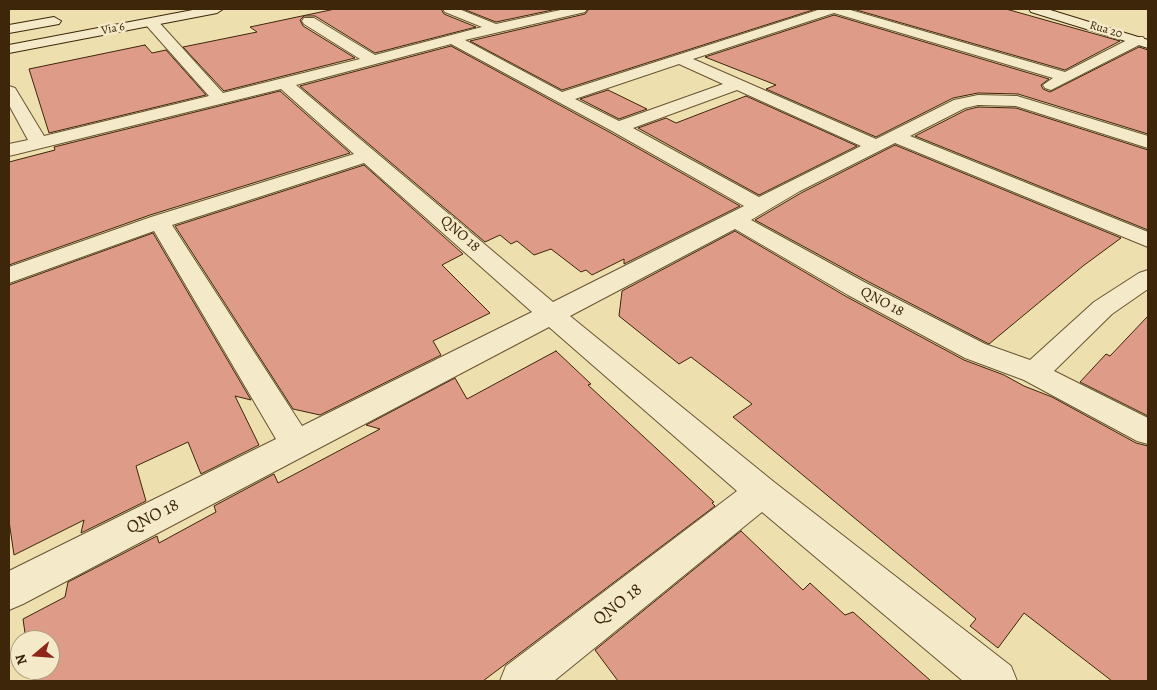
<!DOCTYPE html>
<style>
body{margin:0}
#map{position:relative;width:1157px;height:690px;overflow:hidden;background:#eedfae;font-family:Alegreya,serif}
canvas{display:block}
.frame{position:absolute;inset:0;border:10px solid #3d2609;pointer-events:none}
.north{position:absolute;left:10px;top:630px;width:50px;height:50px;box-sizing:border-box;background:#f4eaca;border:1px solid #ab9c7d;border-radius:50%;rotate:252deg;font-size:14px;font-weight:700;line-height:20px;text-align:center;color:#3d2609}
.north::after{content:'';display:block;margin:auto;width:18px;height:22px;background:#8f2418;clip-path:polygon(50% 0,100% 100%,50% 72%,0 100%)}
</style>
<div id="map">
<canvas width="1157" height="690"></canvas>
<div class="frame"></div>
<div class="north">N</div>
</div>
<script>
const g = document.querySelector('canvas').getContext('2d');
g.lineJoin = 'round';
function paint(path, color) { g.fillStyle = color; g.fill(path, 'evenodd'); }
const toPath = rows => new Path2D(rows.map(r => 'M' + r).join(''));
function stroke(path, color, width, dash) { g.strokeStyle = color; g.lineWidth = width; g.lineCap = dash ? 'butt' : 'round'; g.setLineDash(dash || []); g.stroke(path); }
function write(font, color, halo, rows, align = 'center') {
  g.font = font + ' Alegreya,serif'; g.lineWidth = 5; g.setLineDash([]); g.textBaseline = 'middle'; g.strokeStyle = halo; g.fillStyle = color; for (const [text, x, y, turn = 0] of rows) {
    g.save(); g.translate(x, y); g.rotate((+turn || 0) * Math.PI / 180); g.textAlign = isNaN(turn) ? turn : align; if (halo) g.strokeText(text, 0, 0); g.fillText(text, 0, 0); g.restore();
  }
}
const building = toPath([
 [335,9,441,9,444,14,476,27,375,53,315,16,304,16,300,20,303,26,355,58,224,91,183,47,257,32,250,27,335,9],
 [463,9,557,9,496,22,463,9],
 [589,9,816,9,562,90,470,41,585,14,589,9],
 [853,9,1006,9,1120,41,1065,70,853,9],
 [834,15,1049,79,1041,85,1043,89,1050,92,1139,47,1148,50,1148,134,1018,94,978,93,953,98,876,137,766,89,776,85,705,57,834,15],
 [145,45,152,53,166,50,206,95,49,133,29,69,145,45],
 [451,46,611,133,740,206,624,264,624,259,592,275,586,270,581,272,551,249,534,255,517,241,511,244,500,235,485,242,300,86,451,46],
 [608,90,647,109,619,119,580,99,608,90],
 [280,91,350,153,150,215,9,265,9,162,55,150,54,147,280,91],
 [746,96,857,146,759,195,638,128,666,118,676,123,746,96],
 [978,107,1016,108,1148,150,1148,230,915,136,966,110,978,107],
 [895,145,1121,238,1083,266,989,344,867,281,755,220,801,193,895,145],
 [364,165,463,254,442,265,490,313,433,341,441,355,320,415,293,409,175,226,364,165],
 [735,231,847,297,964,360,1004,375,1024,386,1052,397,1136,443,1148,446,1148,681,1112,681,1024,613,998,648,970,626,976,619,733,417,752,404,691,357,679,364,619,316,622,291,735,231],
 [153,233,251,400,235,396,259,445,201,474,188,442,136,466,146,501,81,533,84,520,14,555,9,521,9,285,153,233],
 [1148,316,1148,416,1080,382,1106,354,1110,356,1148,316],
 [556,351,591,384,588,385,714,502,712,503,715,506,483,681,34,681,32,670,50,670,50,640,26,640,23,619,65,597,68,582,157,536,159,543,216,512,214,506,274,474,278,483,380,429,366,425,455,378,467,399,556,351],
 [741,531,803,590,810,583,845,615,853,612,931,681,618,681,595,650,741,531]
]);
paint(building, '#de9b87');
stroke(building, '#3d2609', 1);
const street = toPath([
 [443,9,459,9,496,24,565,9,587,9,585,12,465,40,562,92,821,9,847,9,1065,72,1133,37,1143,37,1145,40,1143,43,1051,90,1045,88,1043,85,1053,78,834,13,693,59,876,139,954,100,978,95,1017,96,1148,136,1148,148,1016,106,978,105,965,108,910,136,1148,232,1148,247,895,143,800,191,751,220,866,283,985,344,1030,360,1094,302,1139,273,1148,270,1148,289,1112,314,1054,371,1148,418,1148,444,1137,441,1024,380,965,358,848,295,735,229,570,316,774,482,1011,666,1017,681,963,681,762,512,554,681,500,681,506,666,737,491,549,327,23,604,9,610,9,571,276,439,154,231,9,283,9,267,151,217,354,154,281,89,9,156,9,144,28,140,9,105,9,86,15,88,44,136,209,96,146,25,144,22,146,19,156,19,223,93,360,59,304,24,302,21,304,18,314,18,375,55,482,27,445,12,443,9],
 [451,44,612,131,744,206,553,302,296,85,451,44],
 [679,64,723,84,619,121,575,99,679,64],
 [737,90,861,146,759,197,633,128,737,90],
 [364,163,532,312,302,426,172,225,364,163]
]);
const secondary = toPath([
 [198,9,223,9,217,13,9,53,9,45,198,9],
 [1029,9,1047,9,1148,40,1148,48,1031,12,1029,9],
 [54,17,61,21,59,24,9,33,9,25,54,17]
]);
stroke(street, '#695432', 2);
stroke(secondary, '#3d2609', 2);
paint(street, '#f4eaca');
paint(secondary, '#f4eaca');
write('12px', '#3d2609', '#f4eaca', [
 ["Via 6",113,29,-11],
 ["Rua 20",1106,30,17]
]);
write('15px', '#3d2609', '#f4eaca', [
 ["QNO 18",460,234,41],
 ["QNO 18",882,302,28]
]);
write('18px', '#3d2609', '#f4eaca', [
 ["QNO 18",153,517,-27],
 ["QNO 18",618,605,-38]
]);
</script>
